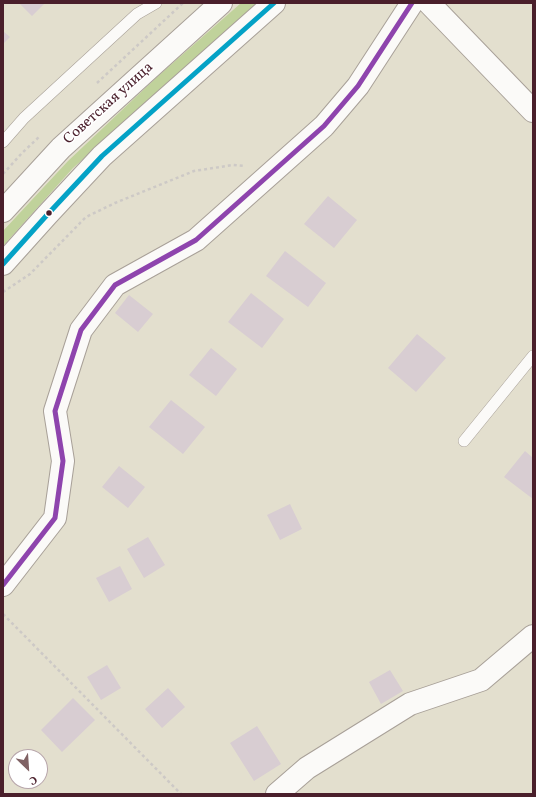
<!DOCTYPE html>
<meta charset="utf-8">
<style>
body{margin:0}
#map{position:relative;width:536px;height:797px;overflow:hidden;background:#e3dfce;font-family:Vollkorn,serif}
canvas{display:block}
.frame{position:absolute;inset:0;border:4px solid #4a1f2b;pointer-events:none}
.north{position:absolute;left:8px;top:749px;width:40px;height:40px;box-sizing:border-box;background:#fff;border:1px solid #b7a5aa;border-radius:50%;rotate:155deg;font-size:11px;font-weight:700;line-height:16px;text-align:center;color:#4a1f2b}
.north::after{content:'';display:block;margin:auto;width:14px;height:18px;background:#806264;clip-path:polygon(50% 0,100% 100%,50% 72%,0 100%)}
</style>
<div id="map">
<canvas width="536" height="797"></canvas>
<div class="frame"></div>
<div class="north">С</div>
</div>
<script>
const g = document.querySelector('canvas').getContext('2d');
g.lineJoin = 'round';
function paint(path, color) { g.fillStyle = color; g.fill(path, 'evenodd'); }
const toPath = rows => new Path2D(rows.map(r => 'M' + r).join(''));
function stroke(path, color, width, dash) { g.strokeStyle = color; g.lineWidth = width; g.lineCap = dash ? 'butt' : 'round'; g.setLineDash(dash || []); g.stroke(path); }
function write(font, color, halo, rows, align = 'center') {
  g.font = font + ' Vollkorn,serif'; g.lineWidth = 3; g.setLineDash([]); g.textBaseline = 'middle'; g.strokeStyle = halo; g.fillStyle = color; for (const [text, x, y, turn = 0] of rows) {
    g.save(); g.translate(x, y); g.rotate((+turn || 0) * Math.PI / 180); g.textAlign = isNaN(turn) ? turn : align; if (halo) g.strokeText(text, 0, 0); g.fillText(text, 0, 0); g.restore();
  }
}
paint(toPath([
 [241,3,258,3,73,168,3,246,3,231,68,161,157,77]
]), '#c0d29b');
paint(toPath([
 [19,3,45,3,32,16],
 [3,31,10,37,3,44],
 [328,196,357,220,334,248,304,224],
 [285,251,326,283,308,307,266,276],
 [251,293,284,319,262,348,228,322],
 [129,295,153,314,138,332,115,313],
 [417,334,446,358,416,392,388,368],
 [211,348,237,369,216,396,189,375],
 [171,400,205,427,183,454,149,427],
 [525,451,533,458,533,499,504,477],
 [119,466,145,487,128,508,102,487],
 [290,504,302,529,280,540,267,515],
 [148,537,165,565,144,578,127,549],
 [120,566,132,589,109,602,96,578],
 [107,665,121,688,101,700,87,677],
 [390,670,403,691,381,704,369,682],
 [168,688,185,707,162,728,145,709],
 [73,698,95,720,62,752,41,730],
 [257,726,281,764,254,781,230,743]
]), '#d8cdd2');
const lane = toPath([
 [3,142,24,118,137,14,156,3],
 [464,441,533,356]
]);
const street = toPath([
 [429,3,533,111],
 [3,585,55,518,63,461,55,411,81,330,115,285,196,240,324,126,358,86,412,3],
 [277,794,307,768,410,704,481,680,533,636]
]);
const secondary = toPath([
 [3,211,61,148,221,3],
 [3,264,47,215,102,156,274,3]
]);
stroke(lane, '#a8a098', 12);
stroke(street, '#a8a098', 24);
stroke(secondary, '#a8a098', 24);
stroke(toPath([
 [97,83,183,3],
 [3,174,22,153,39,137],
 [3,292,30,274,86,217,115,203,194,171,233,165,245,166],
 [3,614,181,794]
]), '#cdc9c6', 2.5, [3, 3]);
stroke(lane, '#fbfaf8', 11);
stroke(street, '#fbfaf8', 22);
stroke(secondary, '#fbfaf8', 22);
stroke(toPath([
 [3,264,47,215,102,156,274,3]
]), '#04a2c6', 5);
stroke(toPath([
 [3,585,55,518,63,461,55,411,81,330,115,285,196,240,324,126,358,86,412,3]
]), '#8e44ad', 5);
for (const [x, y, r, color] of [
 [49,213,3.5,"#4a1f2b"]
]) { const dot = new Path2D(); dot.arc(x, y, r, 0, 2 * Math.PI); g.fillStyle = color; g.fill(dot); stroke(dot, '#fff', 1.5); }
write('15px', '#4a1f2b', '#fff', [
 ["Советская улица",109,104,-42]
]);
</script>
